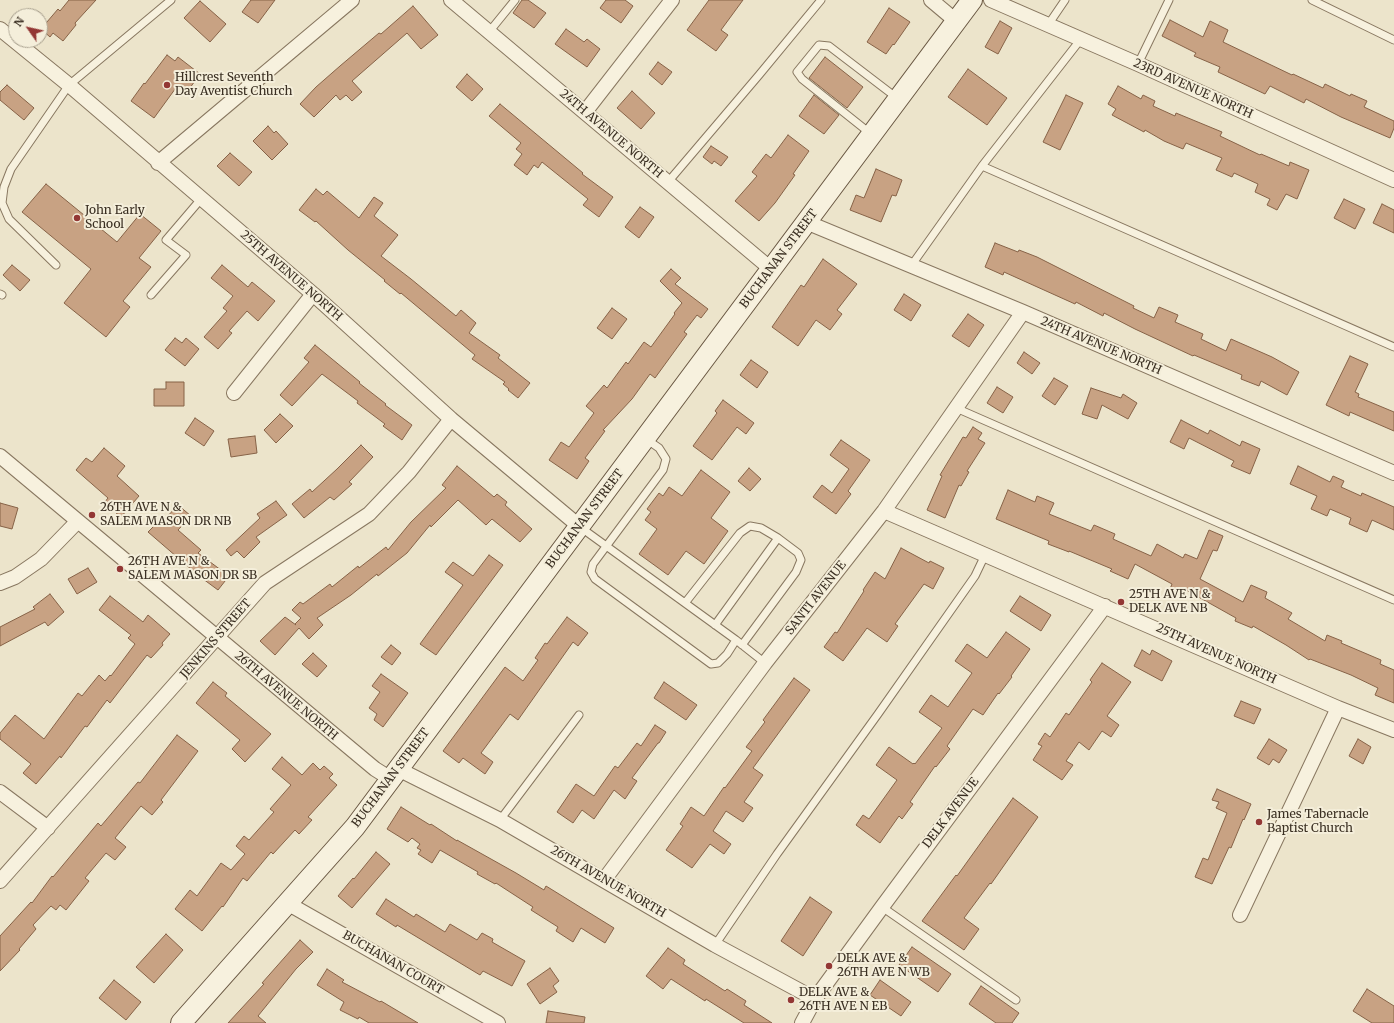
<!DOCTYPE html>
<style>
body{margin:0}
#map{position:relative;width:1394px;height:1023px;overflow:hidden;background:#ece4cb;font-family:Merriweather,serif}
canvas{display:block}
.north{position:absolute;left:8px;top:8px;width:40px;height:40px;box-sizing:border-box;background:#f4eeda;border:1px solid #aaa290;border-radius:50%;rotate:304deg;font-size:11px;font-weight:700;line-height:16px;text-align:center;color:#3a2f22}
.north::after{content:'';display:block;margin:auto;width:14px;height:18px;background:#933734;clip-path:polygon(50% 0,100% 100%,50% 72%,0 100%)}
</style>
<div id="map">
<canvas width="1394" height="1023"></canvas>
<div class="north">N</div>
</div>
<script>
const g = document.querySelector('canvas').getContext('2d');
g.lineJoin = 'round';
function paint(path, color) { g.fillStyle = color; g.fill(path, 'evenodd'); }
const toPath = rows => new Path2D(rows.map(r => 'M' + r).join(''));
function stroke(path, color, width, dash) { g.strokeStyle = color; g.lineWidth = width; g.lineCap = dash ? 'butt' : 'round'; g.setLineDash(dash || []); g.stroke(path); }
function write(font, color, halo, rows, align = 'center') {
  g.font = font + ' Merriweather,serif'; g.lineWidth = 4; g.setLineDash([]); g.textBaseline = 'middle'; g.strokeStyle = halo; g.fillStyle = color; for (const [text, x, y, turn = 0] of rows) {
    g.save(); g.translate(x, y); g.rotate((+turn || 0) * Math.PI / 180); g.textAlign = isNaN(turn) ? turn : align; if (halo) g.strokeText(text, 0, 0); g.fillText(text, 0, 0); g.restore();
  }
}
const building = toPath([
 [69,0,96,0,75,23,76,25,63,41,53,33,50,37,41,29,58,9,60,11,69,0],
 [251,0,275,0,258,23,242,12,251,0],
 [522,0,528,0,546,13,534,28,513,13,522,0],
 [606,0,625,0,633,6,621,23,600,8,606,0],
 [709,0,743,0,721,30,728,35,716,51,687,30,709,0],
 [200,1,226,24,210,42,184,18,200,1],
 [413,6,438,35,421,49,407,33,352,81,362,92,352,101,346,95,340,100,336,95,314,117,300,104,316,87,340,66,379,33,381,34,413,6],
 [889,8,910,22,894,45,893,44,886,54,867,42,889,8],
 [1170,20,1203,37,1210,21,1228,30,1223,42,1292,75,1293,74,1323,88,1325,84,1350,96,1351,94,1367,101,1364,107,1394,121,1394,128,1390,138,1341,117,1306,99,1304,103,1270,86,1265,94,1218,72,1220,67,1194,56,1196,53,1162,36,1170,20],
 [1000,21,1012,28,998,54,985,47,1000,21],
 [566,29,584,42,587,39,600,49,587,67,555,44,566,29],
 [167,55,175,61,178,57,200,74,187,92,178,85,154,118,131,101,144,83,145,84,167,55],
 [825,57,863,87,847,108,809,78,825,57],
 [658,62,672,72,662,85,649,74,658,62],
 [968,69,1007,98,987,125,948,97,968,69],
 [467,74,483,89,472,101,456,87,467,74],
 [7,85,34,108,24,120,0,100,0,92,7,85],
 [1118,86,1141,99,1143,95,1155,101,1153,106,1175,116,1176,113,1222,132,1220,136,1260,155,1261,154,1289,166,1290,162,1309,170,1297,199,1286,194,1277,210,1267,205,1270,199,1255,192,1258,184,1234,173,1232,177,1216,170,1222,158,1186,143,1183,149,1164,141,1145,130,1144,132,1112,115,1116,109,1108,104,1118,86],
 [632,91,655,113,641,129,617,108,632,91],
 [814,95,839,115,824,134,799,116,814,95],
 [1066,95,1083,103,1060,150,1043,142,1066,95],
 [500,104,583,173,582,174,613,197,599,217,583,205,588,199,542,162,538,168,534,165,527,175,514,165,522,154,516,149,521,143,489,116,500,104],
 [268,126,274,133,276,131,288,144,272,160,253,141,268,126],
 [788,135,809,151,793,174,795,175,775,203,759,221,735,201,757,176,752,172,766,154,771,158,788,135],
 [711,146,728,157,721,166,714,161,712,164,703,157,711,146],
 [230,153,252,172,239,186,217,166,230,153],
 [876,169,902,180,896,196,892,195,881,222,850,210,856,195,864,198,876,169],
 [46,184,117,242,140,214,161,231,139,258,151,267,123,301,130,307,106,337,64,303,91,269,22,212,46,184],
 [316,189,323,195,327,191,359,218,374,197,383,203,374,216,398,235,381,256,411,279,456,316,461,310,476,323,469,333,500,355,498,358,530,383,518,398,508,390,509,389,503,384,505,382,472,359,475,355,401,293,400,294,384,281,385,280,348,250,316,221,315,222,299,210,316,189],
 [1344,199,1365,209,1355,229,1334,218,1344,199],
 [1382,204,1394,210,1394,233,1373,223,1382,204],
 [640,207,654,217,639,238,625,227,640,207],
 [995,243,1018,252,1019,250,1037,257,1134,306,1133,308,1154,318,1159,307,1178,315,1175,322,1203,334,1201,339,1226,351,1231,339,1272,357,1299,372,1287,395,1261,381,1259,386,1241,379,1242,375,1194,355,1193,356,1135,329,1104,313,1103,316,1076,302,1075,304,1004,272,1003,275,985,267,995,243],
 [823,259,857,284,837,310,842,314,830,330,816,320,798,346,772,327,801,285,804,287,823,259],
 [12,265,30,280,20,291,3,275,12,265],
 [222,265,248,287,252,282,275,301,258,321,247,311,229,331,232,333,218,349,204,337,227,311,223,308,233,296,211,278,222,265],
 [671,269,681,278,675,284,708,309,701,318,697,315,684,332,687,334,655,378,650,374,632,399,603,430,605,431,585,458,589,461,577,479,549,460,561,442,569,447,594,413,586,406,604,385,607,388,626,362,628,364,644,342,651,347,675,314,674,313,682,303,660,281,671,269],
 [904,294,921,305,911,321,894,310,904,294],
 [612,308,627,319,612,339,597,328,612,308],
 [968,314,984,325,969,347,952,336,968,314],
 [175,338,182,343,186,338,199,349,185,366,165,350,175,338],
 [315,345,360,382,359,383,386,404,385,405,412,425,402,440,383,426,385,424,357,403,358,401,322,374,292,406,280,395,309,362,304,358,315,345],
 [1024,352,1040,363,1032,374,1017,363,1024,352],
 [1350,356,1368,364,1355,392,1359,394,1358,397,1394,412,1394,431,1350,412,1349,416,1326,405,1350,356],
 [751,360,768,372,757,388,740,375,751,360],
 [1054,378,1068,386,1055,405,1042,396,1054,378],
 [166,382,184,382,184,406,154,406,154,389,166,389,166,382],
 [997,387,1013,397,1003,413,987,403,997,387],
 [1091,388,1121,398,1123,394,1137,403,1128,419,1102,405,1097,419,1082,414,1091,388],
 [723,400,754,423,746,434,737,427,712,460,693,446,717,413,715,411,723,400],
 [280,414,293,426,276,443,264,430,280,414],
 [195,418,214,431,204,446,185,433,195,418],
 [1181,420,1208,434,1210,430,1240,446,1242,441,1260,449,1250,474,1231,466,1234,461,1189,438,1184,449,1170,442,1181,420],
 [973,427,982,433,978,439,985,443,967,471,969,472,961,486,959,485,945,518,927,510,942,476,940,475,946,465,963,437,966,438,973,427],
 [255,436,257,453,231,457,228,439,255,436],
 [841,440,870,460,848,491,851,494,836,514,813,497,822,485,832,493,849,469,830,455,841,440],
 [361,445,373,457,349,482,352,484,334,500,330,497,304,518,292,504,310,489,312,492,337,469,361,445],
 [104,448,125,466,117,476,139,496,121,517,104,503,108,498,76,470,86,458,92,462,104,448],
 [457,466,494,497,497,494,507,502,505,505,532,529,520,542,492,519,486,525,458,500,431,527,430,525,407,553,378,576,377,574,351,595,317,618,323,625,309,639,299,628,275,655,260,641,285,617,296,625,295,624,301,618,292,610,300,602,303,604,330,584,332,587,358,566,359,568,386,547,388,550,411,522,446,488,442,485,457,466],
 [1298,466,1330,482,1333,476,1344,481,1341,487,1361,496,1362,493,1394,507,1394,530,1372,520,1367,532,1349,524,1351,518,1330,509,1327,516,1311,509,1317,496,1290,484,1298,466],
 [749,468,761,479,750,491,738,481,749,468],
 [701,470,730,492,711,518,728,531,704,564,686,551,668,575,639,554,657,529,645,520,651,512,647,509,659,493,663,496,669,487,682,496,701,470],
 [1008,490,1035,502,1037,496,1054,503,1049,514,1091,531,1094,525,1115,534,1113,539,1151,556,1157,544,1183,558,1185,554,1197,559,1209,530,1223,536,1217,551,1213,550,1200,579,1243,602,1251,585,1267,592,1265,598,1292,613,1288,619,1325,641,1327,635,1342,641,1341,643,1381,660,1380,664,1394,670,1394,703,1375,695,1378,688,1351,675,1310,659,1309,660,1286,645,1253,626,1252,628,1235,621,1236,618,1186,590,1184,595,1170,589,1172,584,1135,564,1128,579,1110,571,1112,569,1069,551,1069,552,1048,544,1049,541,996,519,1008,490],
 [276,501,287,515,256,537,260,542,244,558,237,551,231,556,226,550,260,518,257,514,276,501],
 [0,503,18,508,12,529,0,526,0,503],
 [178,505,191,516,178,530,201,550,198,553,229,576,218,590,199,576,148,532,162,518,164,520,178,505],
 [901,548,929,563,930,561,944,568,933,589,924,584,895,624,898,626,887,642,867,628,843,661,824,647,835,632,837,633,864,591,863,590,875,572,885,579,901,548],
 [489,555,503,565,436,655,420,644,463,585,445,572,453,562,473,576,489,555],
 [88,568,97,582,77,594,68,579,88,568],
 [50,594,64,612,48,626,45,622,0,646,0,627,35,609,33,607,50,594],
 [110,596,143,622,148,615,170,634,162,643,163,645,151,658,147,655,110,703,107,700,87,727,85,726,61,758,60,756,36,784,23,773,31,764,0,739,0,733,15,715,44,739,78,693,82,696,99,675,105,681,110,675,111,676,135,644,128,638,131,635,99,610,110,596],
 [1020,596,1051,615,1041,631,1010,611,1020,596],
 [567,617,588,633,578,646,573,642,518,720,510,714,481,753,493,762,485,774,463,758,459,763,443,751,505,667,523,681,538,660,535,658,545,643,547,644,567,617],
 [1006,632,1030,649,1011,676,1012,677,999,694,998,693,983,715,973,709,947,746,950,749,936,767,935,766,910,802,913,804,902,819,899,816,880,843,856,825,863,815,869,819,897,780,876,765,889,747,913,764,914,763,915,764,942,728,919,712,931,695,948,707,972,673,955,661,967,644,987,658,1006,632],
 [391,645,401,653,392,665,381,657,391,645],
 [1142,650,1150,655,1152,650,1172,661,1162,681,1134,666,1142,650],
 [313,653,327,666,317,677,302,664,313,653],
 [1102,663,1131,682,1107,716,1119,725,1111,737,1102,731,1089,750,1079,742,1066,761,1073,765,1062,780,1033,760,1042,746,1038,744,1045,733,1050,737,1066,713,1069,715,1092,682,1090,680,1102,663],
 [381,674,408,693,383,727,374,720,377,714,369,708,380,692,372,686,381,674],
 [794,678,810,690,753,768,763,775,744,802,753,808,743,822,726,811,713,831,731,844,724,854,710,844,692,868,666,850,683,826,680,824,691,807,704,816,724,787,725,788,752,751,746,747,765,722,763,720,794,678],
 [213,682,227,693,225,696,271,734,245,762,232,749,240,740,196,703,213,682],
 [664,682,697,705,686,720,654,698,664,682],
 [1241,701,1261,709,1254,724,1234,716,1241,701],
 [655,725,666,732,659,743,658,743,632,778,637,781,625,799,614,790,594,819,582,810,573,823,557,812,576,784,594,796,615,766,618,768,637,743,641,746,655,725],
 [177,735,198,751,161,800,163,802,152,815,141,806,115,838,126,847,115,860,106,853,85,878,89,881,66,910,60,905,56,910,51,906,33,925,36,929,19,949,20,950,0,971,0,936,31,902,32,903,52,876,53,877,98,823,101,826,138,782,140,783,177,735],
 [1269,739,1287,750,1279,763,1273,759,1269,765,1257,758,1269,739],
 [1358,739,1371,747,1363,764,1349,756,1358,739],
 [282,757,302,775,313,763,320,770,324,766,333,774,329,778,337,785,308,817,312,820,299,834,295,830,273,854,271,852,247,881,243,878,223,907,222,906,202,931,175,909,190,890,197,896,221,863,231,870,245,854,236,846,244,836,249,840,274,812,270,809,291,785,272,769,282,757],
 [1217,789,1251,804,1244,820,1243,819,1231,848,1229,847,1212,884,1195,877,1203,858,1208,860,1227,813,1216,808,1219,802,1212,800,1217,789],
 [1013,798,1038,817,991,884,990,883,964,918,979,929,964,950,922,921,956,875,957,876,1013,798],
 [401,807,430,825,431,824,457,841,457,840,516,873,544,890,546,886,614,928,605,943,581,928,573,942,556,931,558,927,531,910,533,907,496,883,495,884,477,874,478,872,440,850,432,863,418,854,421,850,417,848,420,844,412,838,408,842,387,829,401,807],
 [376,852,390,864,352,908,338,896,353,878,354,879,376,852],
 [810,897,832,912,803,956,781,941,810,897],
 [386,899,414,917,416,914,445,932,450,924,477,940,482,933,493,939,492,942,525,961,512,986,483,971,480,975,397,925,396,927,376,914,386,899],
 [166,934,183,950,154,983,136,967,166,934],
 [300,940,313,952,296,969,258,1016,266,1023,228,1023,264,984,262,983,300,940],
 [912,947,951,974,938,992,899,965,912,947],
 [668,948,685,960,683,964,725,991,727,989,746,1001,744,1005,772,1023,744,1023,706,999,705,1001,671,979,663,989,646,976,668,948],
 [550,968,559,981,553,986,557,992,540,1004,527,984,550,968],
 [327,969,344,980,342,982,380,1002,381,1001,418,1023,369,1023,359,1017,358,1019,340,1010,344,1002,317,985,327,969],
 [114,980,141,1002,126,1020,99,998,114,980],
 [880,980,911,1002,901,1016,870,995,880,980],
 [981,986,1019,1013,1012,1023,996,1023,969,1004,981,986],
 [1367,989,1394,1006,1394,1023,1372,1023,1353,1011,1367,989],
 [548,1011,585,1017,584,1023,546,1023,548,1011]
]);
paint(building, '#c8a283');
stroke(building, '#866247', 1);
const lane = toPath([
 [1312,0,1394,40],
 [1048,25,1065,0],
 [489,32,515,0],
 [1138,64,1169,0],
 [871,134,802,79,797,72,819,45,829,46,897,98],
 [982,166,1394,347],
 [668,182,759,75,821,0],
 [56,265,9,219,2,203,4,187,11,169,69,85,171,0],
 [911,266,982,166,1081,39],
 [0,294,2,295],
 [151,295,186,255,166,240,201,199],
 [956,408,1394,600],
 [646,439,659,448,666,459,663,470,593,564,591,572,595,579,711,664,718,663,727,654,736,640],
 [580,527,736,640,765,663],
 [685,603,740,533,750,526,761,528,778,538,715,625],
 [742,645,796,572,801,560,798,553,778,538],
 [500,820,579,715],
 [882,907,1016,1000],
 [715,945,777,854,878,714,975,576,985,555]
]);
const street = toPath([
 [451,0,771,269],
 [931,0,956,21],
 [991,0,1138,64,1394,180],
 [0,29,69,85,313,294,451,419,579,526],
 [585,112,672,0],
 [158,163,352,0],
 [806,222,1023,312,1394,473],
 [234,393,313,294],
 [0,456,375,769,391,779],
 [884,511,1338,708,1394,730],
 [0,583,15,577,41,559,77,522],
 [398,769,500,820,715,945,815,999],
 [0,792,48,828],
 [604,880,765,663,884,511,1023,312],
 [0,881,265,583,369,514,409,472,451,419],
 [287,903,498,1023],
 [1240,915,1338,708],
 [802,1023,815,999,882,907,1105,606]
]);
const secondary = toPath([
 [181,1023,355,827,972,0]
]);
stroke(lane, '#887760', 9);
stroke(street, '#887760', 16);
stroke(secondary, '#6a5843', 22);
stroke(lane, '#f7f1de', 7);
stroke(street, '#f7f1de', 14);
stroke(secondary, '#f7f1de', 20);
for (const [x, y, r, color] of [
 [167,85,4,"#933734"],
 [77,218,4,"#933734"],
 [92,515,4,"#933734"],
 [120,569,4,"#933734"],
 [1121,602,4,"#933734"],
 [1259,822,4,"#933734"],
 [829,966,4,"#933734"],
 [791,1000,4,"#933734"]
]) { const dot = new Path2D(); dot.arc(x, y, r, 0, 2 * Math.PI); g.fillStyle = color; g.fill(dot); stroke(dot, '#f4eeda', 1.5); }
write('12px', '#3a2f22', '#f4eeda', [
 ["Hillcrest Seventh",175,78],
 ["Day Aventist Church",175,92],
 ["John Early",85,211],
 ["School",85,225],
 ["26TH AVE N &",100,508],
 ["SALEM MASON DR NB",100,522],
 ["26TH AVE N &",128,562],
 ["SALEM MASON DR SB",128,576],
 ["25TH AVE N &",1129,595],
 ["DELK AVE NB",1129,609],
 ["James Tabernacle",1267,815],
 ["Baptist Church",1267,829],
 ["DELK AVE &",837,959],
 ["26TH AVE N WB",837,973],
 ["DELK AVE &",799,993],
 ["26TH AVE N EB",799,1007]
], 'left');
write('12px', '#3a2f22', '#f4eeda', [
 ["23RD AVENUE NORTH",1193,89,24],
 ["24TH AVENUE NORTH",611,134,40],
 ["BUCHANAN STREET",779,259,-53],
 ["25TH AVENUE NORTH",291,276,41],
 ["24TH AVENUE NORTH",1101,346,23],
 ["BUCHANAN STREET",585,519,-53],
 ["SANTI AVENUE",816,598,-52],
 ["JENKINS STREET",216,639,-49],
 ["25TH AVENUE NORTH",1216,654,24],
 ["26TH AVENUE NORTH",286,696,40],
 ["BUCHANAN STREET",391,778,-53],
 ["DELK AVENUE",951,813,-53],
 ["26TH AVENUE NORTH",608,882,30],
 ["BUCHANAN COURT",393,963,30]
]);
</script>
